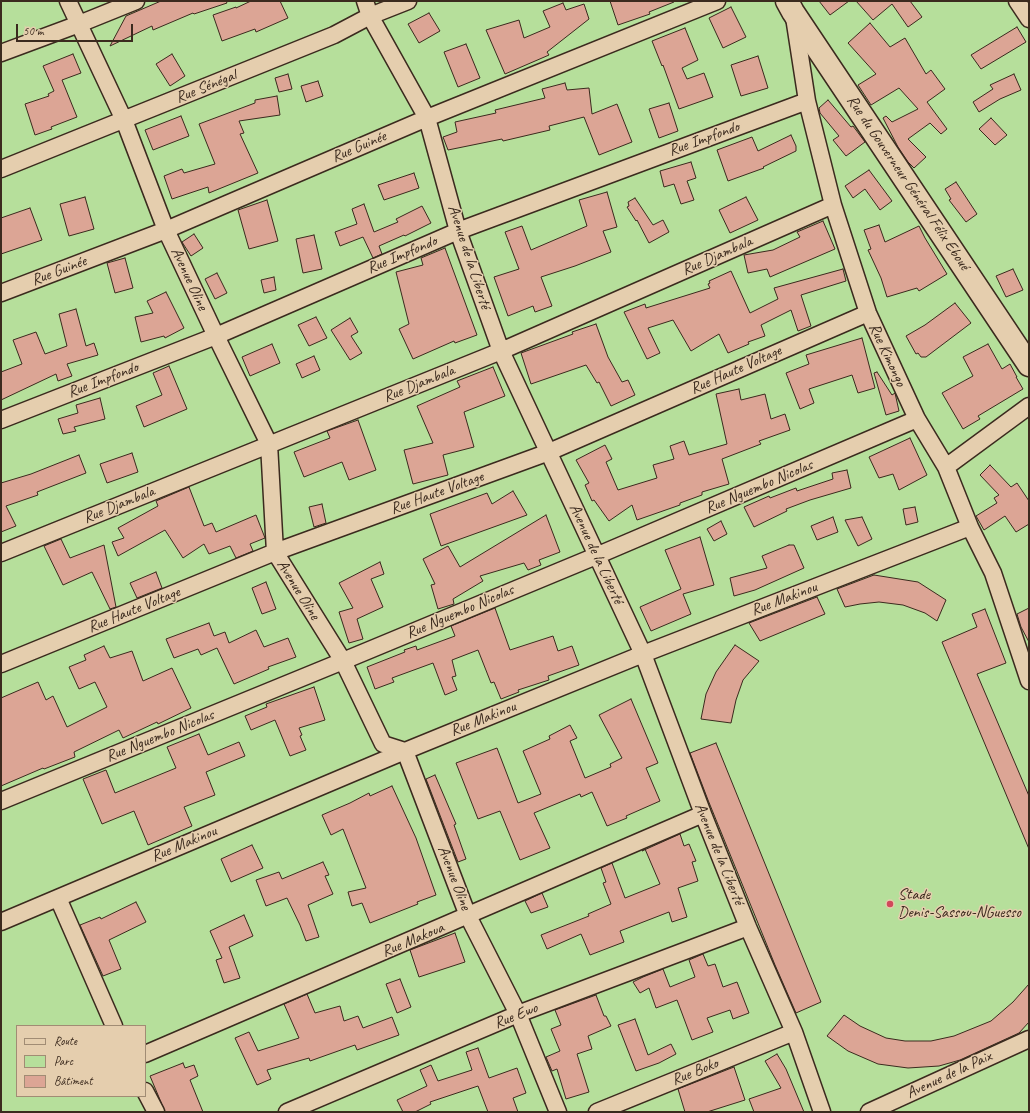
<!DOCTYPE html>
<meta charset="utf-8">
<style>
body{margin:0}
#map{position:relative;width:1030px;height:1113px;overflow:hidden;background:#e5ceae;font-family:Caveat,sans-serif}
canvas{display:block}
.frame{position:absolute;inset:0;border:2px solid #3b2a1e;pointer-events:none}
.legend{position:absolute;left:16px;top:1025px;width:130px;height:72px;box-sizing:border-box;background:#e5ceae;border:1px solid #a18c74;margin:0;padding:5px 7px;list-style:none;font-size:12px;color:#3b2a1e}
.legend li{display:flex;align-items:center;gap:8px;height:20px}
.legend b{width:20px;border:1px solid #a18c74}
.scale{position:absolute;left:16px;top:24px;width:117px;height:18px;box-sizing:border-box;border:2px solid #3b2a1e;border-top:0;padding-left:5px;font-size:12px;line-height:14px;white-space:nowrap;color:#3b2a1e;-webkit-text-stroke:3px #e5ceae;paint-order:stroke}
</style>
<div id="map">
<canvas width="1030" height="1113"></canvas>
<div class="frame"></div>
<ul class="legend">
<li><b style="height:5px;background:#e5ceae"></b>Route</li>
<li><b style="height:11px;background:#b6df9b"></b>Parc</li>
<li><b style="height:11px;background:#dca595"></b>Bâtiment</li>
</ul>
<div class="scale">50 m</div>
</div>
<script>
const g = document.querySelector('canvas').getContext('2d');
g.lineJoin = 'round';
function paint(path, color) { g.fillStyle = color; g.fill(path, 'evenodd'); }
const toPath = rows => new Path2D(rows.map(r => 'M' + r).join(''));
function stroke(path, color, width, dash) { g.strokeStyle = color; g.lineWidth = width; g.lineCap = dash ? 'butt' : 'round'; g.setLineDash(dash || []); g.stroke(path); }
function write(font, color, halo, rows, align = 'center') {
  g.font = font + ' Caveat,sans-serif'; g.lineWidth = 3; g.setLineDash([]); g.textBaseline = 'middle'; g.strokeStyle = halo; g.fillStyle = color; for (const [text, x, y, turn = 0] of rows) {
    g.save(); g.translate(x, y); g.rotate((+turn || 0) * Math.PI / 180); g.textAlign = isNaN(turn) ? turn : align; if (halo) g.strokeText(text, 0, 0); g.fillText(text, 0, 0); g.restore();
  }
}
paint(toPath([
 [1,1,1029,1,1029,1112,1,1112],
 [17,1026,145,1026,145,1096,17,1096]
]), '#b6df9b');
const building = toPath([
 [161,1,226,1,227,3,194,14,193,13,153,30,152,26,110,46,126,16,161,1],
 [251,1,280,1,288,18,256,32,255,29,222,41,213,15,236,7,236,8,251,1],
 [610,1,673,1,674,2,649,12,650,14,618,25,610,1],
 [819,1,849,1,830,15,819,1],
 [856,1,910,1,922,17,908,27,892,4,873,20,856,1],
 [563,3,566,10,584,4,589,19,547,52,549,55,505,74,486,30,519,20,524,38,550,27,543,11,563,3],
 [731,7,746,37,723,48,709,18,731,7],
 [429,13,440,31,419,43,408,24,429,13],
 [870,23,890,47,905,38,926,74,931,70,945,89,927,102,947,129,941,134,930,123,908,139,926,157,914,168,908,162,898,147,883,118,886,116,892,122,918,109,899,88,871,105,858,85,876,74,848,43,870,23],
 [1017,27,1026,42,981,69,971,55,1017,27],
 [685,28,698,60,682,68,687,79,704,73,713,97,679,109,663,65,662,66,652,41,685,28],
 [466,44,480,78,458,87,444,52,466,44],
 [73,54,81,73,62,80,77,117,51,127,52,129,35,135,25,104,49,96,48,94,54,91,43,66,73,54],
 [172,54,185,76,170,86,156,64,172,54],
 [758,56,768,88,741,96,731,65,758,56],
 [288,74,292,89,279,92,275,78,288,74],
 [1014,74,1021,90,1000,99,979,112,973,102,993,89,990,85,1014,74],
 [318,81,323,96,306,102,301,86,318,81],
 [565,83,567,90,589,88,592,114,617,104,632,142,599,155,584,117,549,126,550,130,503,141,502,139,448,150,443,137,457,132,455,122,496,113,495,110,545,98,542,89,565,83],
 [277,96,280,115,239,121,244,133,240,134,258,173,209,193,208,187,172,199,164,176,182,169,184,173,215,164,199,124,255,103,255,100,277,96],
 [828,100,851,127,853,126,865,142,846,156,833,140,839,136,820,113,819,108,828,100],
 [669,103,678,131,659,138,649,109,669,103],
 [181,116,189,136,153,150,145,130,181,116],
 [991,118,1007,135,995,145,979,129,991,118],
 [791,135,796,146,796,151,763,167,764,168,728,181,717,150,752,137,758,151,791,135],
 [691,162,696,178,687,181,694,200,681,204,674,184,664,187,660,171,691,162],
 [869,170,892,201,880,210,865,189,853,198,845,186,869,170],
 [414,173,419,188,384,200,378,185,414,173],
 [956,182,977,214,966,222,949,200,951,199,945,189,956,182],
 [607,192,617,227,603,231,611,252,575,266,541,277,552,306,535,312,533,306,508,316,494,277,519,269,505,232,522,226,531,250,587,226,579,200,607,192],
 [85,197,94,229,69,236,60,204,85,197],
 [746,197,758,220,730,233,719,210,746,197],
 [635,198,653,225,663,220,669,232,649,243,637,220,636,221,627,207,629,206,628,202,635,198],
 [267,200,278,241,249,249,238,210,267,200],
 [364,204,374,232,398,222,396,219,422,206,431,223,405,236,404,235,379,246,382,254,373,258,363,237,340,246,335,232,357,224,352,209,364,204],
 [30,208,42,240,1,254,1,218,30,208],
 [823,221,835,249,770,277,767,269,748,273,744,255,773,250,800,237,797,232,823,221],
 [879,225,885,242,919,226,925,238,947,274,919,291,917,288,887,297,881,278,868,250,871,249,864,230,879,225],
 [194,234,203,248,191,256,182,242,194,234],
 [314,235,322,269,303,273,296,239,314,235],
 [445,248,477,335,455,343,454,341,413,359,399,329,409,324,396,272,423,265,421,258,445,248],
 [125,258,133,288,115,293,107,263,125,258],
 [843,269,846,281,801,295,811,326,798,331,791,310,761,325,765,336,748,342,749,344,728,353,719,334,691,351,673,320,648,328,660,353,647,359,624,312,645,304,646,308,710,288,708,284,710,283,709,281,731,271,750,313,778,299,774,288,843,269],
 [1013,269,1023,290,1006,297,996,276,1013,269],
 [217,273,227,293,215,299,205,279,217,273],
 [274,277,276,290,264,293,261,280,274,277],
 [166,292,184,328,165,338,164,336,141,342,135,317,153,313,147,301,166,292],
 [955,303,971,323,926,357,921,357,918,353,916,354,906,336,925,325,955,303],
 [76,309,86,346,94,343,98,355,67,364,72,376,58,381,56,374,1,400,1,372,22,364,13,340,36,332,45,354,67,346,59,314,76,309],
 [316,317,327,338,309,346,298,325,316,317],
 [350,318,358,332,351,336,362,353,350,360,331,330,350,318],
 [596,324,608,357,622,382,628,380,635,395,611,406,599,382,597,383,586,365,531,384,521,353,573,334,572,332,596,324],
 [862,338,875,388,858,393,852,375,809,389,814,403,800,409,786,373,809,364,806,355,862,338],
 [272,344,280,363,250,376,242,357,272,344],
 [988,344,1002,369,1010,364,1017,377,1016,377,1023,389,978,416,980,419,963,429,942,393,973,376,963,357,988,344],
 [314,356,320,370,302,378,296,364,314,356],
 [169,366,187,409,144,427,136,406,162,395,153,373,169,366],
 [493,367,505,396,464,412,474,447,443,455,448,475,413,484,404,450,433,443,417,406,460,387,457,381,493,367],
 [877,372,892,395,895,393,899,411,886,415,874,373,877,372],
 [739,389,741,400,765,394,771,419,785,414,790,430,759,441,761,444,722,459,729,484,702,492,702,495,680,503,680,505,637,520,632,505,609,521,594,500,592,501,585,485,589,483,576,460,605,445,612,459,606,462,618,490,657,478,653,465,674,459,670,446,684,441,689,455,727,444,716,394,739,389],
 [100,398,105,419,74,427,76,431,63,434,58,419,78,413,76,405,100,398],
 [358,420,376,470,349,480,342,462,304,477,294,452,330,438,327,431,358,420],
 [910,438,927,475,899,490,893,474,879,478,869,457,910,438],
 [132,453,138,472,107,483,100,464,132,453],
 [79,455,86,473,37,492,38,495,6,506,16,526,1,532,1,483,31,474,79,455],
 [990,465,1011,487,1017,483,1029,501,1029,524,1016,532,1005,516,984,530,976,516,997,503,994,498,999,495,980,475,990,465],
 [847,470,851,488,810,500,786,509,787,511,754,527,744,507,769,496,770,498,796,488,797,491,833,479,832,473,847,470],
 [189,487,204,526,212,523,216,532,256,515,265,538,250,544,253,551,236,558,230,546,209,554,204,544,183,558,165,530,118,556,112,542,124,538,118,528,158,506,156,501,189,487],
 [513,491,527,515,441,546,430,514,487,493,492,504,513,491],
 [322,504,326,523,314,527,309,507,322,504],
 [915,507,918,522,906,525,903,509,915,507],
 [546,515,560,552,539,560,541,565,528,570,524,563,480,576,483,581,453,599,454,604,438,609,431,585,435,584,423,559,448,546,460,567,546,515],
 [833,517,838,532,817,540,811,526,833,517],
 [862,517,872,539,858,546,845,520,862,517],
 [721,521,727,534,714,541,707,529,721,521],
 [700,537,714,585,683,594,691,614,651,631,640,607,681,589,665,550,700,537],
 [61,539,70,558,104,545,116,607,110,609,92,572,63,585,44,546,61,539],
 [789,545,794,545,804,568,755,590,734,596,730,578,767,568,762,556,789,545],
 [380,562,384,574,371,579,383,607,357,619,363,639,349,643,339,612,353,608,339,583,380,562],
 [156,572,162,588,137,598,130,583,156,572],
 [874,575,918,582,946,600,937,621,925,613,903,605,879,602,860,604,845,607,837,589,874,575],
 [266,582,276,609,262,614,252,588,266,582],
 [817,597,825,614,760,641,749,623,817,597],
 [495,608,510,650,553,636,558,651,572,646,579,665,548,676,549,680,518,690,519,692,501,699,494,682,491,683,478,650,452,660,456,676,452,677,457,690,445,695,433,663,392,678,394,682,375,689,367,667,405,652,404,650,416,646,417,650,455,636,451,626,495,608],
 [1029,608,1029,642,1021,627,1017,614,1029,608],
 [985,609,1006,663,977,674,1029,796,1029,849,942,642,977,627,972,614,985,609],
 [209,623,214,636,225,632,229,643,256,630,264,647,288,638,296,657,268,667,269,669,234,684,217,648,201,655,198,649,174,658,166,639,209,623],
 [735,645,759,661,743,680,736,700,731,723,701,719,706,694,716,672,735,645],
 [104,646,110,658,132,651,143,681,172,668,191,708,158,724,157,722,123,738,119,730,74,752,75,757,44,769,43,768,1,786,1,698,38,682,46,700,53,696,67,727,107,707,95,682,79,689,69,667,86,660,84,655,104,646],
 [314,687,325,720,299,728,302,735,300,736,306,750,290,756,275,720,251,730,245,716,267,707,266,704,314,687],
 [631,699,658,763,646,768,660,801,626,816,627,818,607,826,592,792,581,797,580,794,534,813,550,848,520,860,500,811,478,819,456,763,497,748,518,803,541,794,523,751,550,739,549,736,570,725,577,738,570,741,585,778,611,767,610,764,622,758,599,715,631,699],
 [199,734,208,755,239,742,245,756,206,772,215,795,184,807,192,826,148,845,134,811,102,824,83,779,106,770,115,793,176,768,167,747,199,734],
 [716,743,821,1002,796,1013,775,965,708,800,690,753,716,743],
 [435,775,456,824,454,825,466,859,458,862,426,779,435,775],
 [392,786,416,838,436,895,417,902,418,904,370,923,362,903,352,906,348,892,366,888,343,829,331,835,322,815,350,803,369,793,370,796,392,786],
 [680,834,684,846,689,844,696,861,692,862,698,881,678,888,687,917,672,922,669,912,620,931,624,942,590,955,581,934,547,949,541,935,589,916,588,914,611,904,603,883,606,882,601,868,612,863,625,898,660,884,645,849,642,851,680,834],
 [252,845,263,868,231,882,221,859,252,845],
 [323,862,329,875,325,876,333,894,308,905,319,937,306,941,300,925,287,898,266,906,256,880,279,872,282,879,323,862],
 [542,893,548,907,531,913,525,901,542,893],
 [136,902,146,922,109,940,121,969,103,976,80,925,100,917,101,919,136,902],
 [244,915,253,936,229,947,240,978,224,983,216,960,222,958,210,931,244,915],
 [455,933,465,962,419,977,410,950,455,933],
 [703,954,708,966,715,964,723,987,737,982,749,1013,733,1019,730,1010,707,1018,713,1032,692,1040,677,1000,656,1008,649,988,640,993,633,982,643,977,663,969,670,987,695,977,689,960,703,954],
 [400,979,411,1007,397,1013,386,984,400,979],
 [1029,984,1029,1022,1019,1033,960,1060,939,1066,908,1068,878,1064,848,1051,827,1036,844,1015,860,1026,886,1038,905,1041,931,1041,954,1036,991,1021,1013,1002,1029,984],
 [307,994,315,1013,340,1006,344,1021,358,1016,363,1028,392,1017,399,1035,357,1050,355,1045,310,1061,309,1058,267,1070,271,1079,257,1085,235,1038,249,1032,258,1051,299,1038,284,1004,307,994],
 [596,995,604,1016,606,1016,611,1026,588,1036,592,1049,577,1054,589,1092,566,1099,557,1069,552,1071,546,1057,560,1051,551,1029,561,1025,555,1010,596,995],
 [635,1019,648,1055,671,1044,676,1054,659,1063,636,1071,618,1025,635,1019],
 [478,1048,489,1078,517,1068,526,1093,513,1098,518,1112,488,1112,478,1086,430,1102,431,1104,415,1112,403,1112,397,1100,427,1086,420,1070,431,1065,438,1081,472,1070,466,1052,478,1048],
 [777,1054,786,1069,804,1112,754,1112,749,1099,781,1088,765,1061,777,1054],
 [183,1063,185,1068,194,1065,198,1076,190,1080,203,1112,165,1112,158,1095,150,1076,183,1063],
 [734,1067,745,1100,707,1112,685,1112,678,1089,734,1067]
]);
paint(building, '#dca595');
stroke(building, '#3b2a1e', 1);
const street = toPath([
 [68,1,124,120,166,230,216,336,269,444,275,552,343,661,383,744,405,751,468,916,518,1014,558,1112],
 [365,1,370,16,427,118,458,231,501,351,643,654,703,814,748,927,794,1032,822,1112],
 [1017,1,1029,19],
 [794,17,807,101,833,205,868,313,917,419,946,467,970,527,993,573,1029,681],
 [1,53,79,24,136,1],
 [1,169,334,35,370,16,408,1],
 [1,293,166,230,427,118,717,1],
 [1,420,216,336,458,231,807,101],
 [946,467,1029,406],
 [1,553,501,351,833,205],
 [1,664,275,552,549,452,868,313],
 [1,801,343,661,596,556,917,419],
 [58,898,114,1026],
 [1,922,405,751,643,654,970,527],
 [145,1054,703,814],
 [145,1091,156,1112],
 [287,1112,518,1014,748,927],
 [597,1112,794,1032],
 [869,1112,1029,1039]
]);
const secondary = toPath([
 [787,1,793,12,1029,365]
]);
stroke(street, '#3b2a1e', 19);
stroke(secondary, '#3b2a1e', 25);
stroke(street, '#e5ceae', 16);
stroke(secondary, '#e5ceae', 22);
for (const [x, y, r, color] of [
 [890,904,4,"#d1495b"]
]) { const dot = new Path2D(); dot.arc(x, y, r, 0, 2 * Math.PI); g.fillStyle = color; g.fill(dot); stroke(dot, '#e5ceae', 1.5); }
write('16px', '#3b2a1e', '#e5ceae', [
 ["Rue Sénégal",206,87,-22],
 ["Rue Impfondo",704,139,-20],
 ["Rue Guinée",359,147,-23],
 ["Rue du Gouverneur Général Félix Eboué",908,183,56],
 ["Rue Impfondo",402,255,-23],
 ["Rue Djambala",717,256,-24],
 ["Avenue de la Liberté",469,257,72],
 ["Rue Guinée",59,271,-21],
 ["Avenue Oline",189,279,65],
 ["Rue Kimongo",887,355,65],
 ["Rue Haute Voltage",736,370,-24],
 ["Rue Impfondo",103,380,-21],
 ["Rue Djambala",419,384,-22],
 ["Rue Nguembo Nicolas",759,487,-23],
 ["Rue Haute Voltage",437,493,-20],
 ["Rue Djambala",119,505,-22],
 ["Avenue de la Liberté",596,554,65],
 ["Avenue Oline",298,590,58],
 ["Rue Makinou",784,599,-21],
 ["Rue Haute Voltage",134,610,-22],
 ["Rue Nguembo Nicolas",460,612,-23],
 ["Rue Makinou",483,719,-22],
 ["Rue Nguembo Nicolas",160,736,-22],
 ["Rue Makinou",184,844,-23],
 ["Avenue de la Liberté",719,854,68],
 ["Avenue Oline",454,878,69],
 ["Rue Makoua",413,940,-23],
 ["Rue Ewo",516,1016,-22],
 ["Rue Boko",695,1072,-22],
 ["Avenue de la Paix",949,1075,-25]
]);
write('16px', '#3b2a1e', '#e5ceae', [
 ["Stade",898,895],
 ["Denis-Sassou-NGuesso",898,913]
], 'left');
</script>
